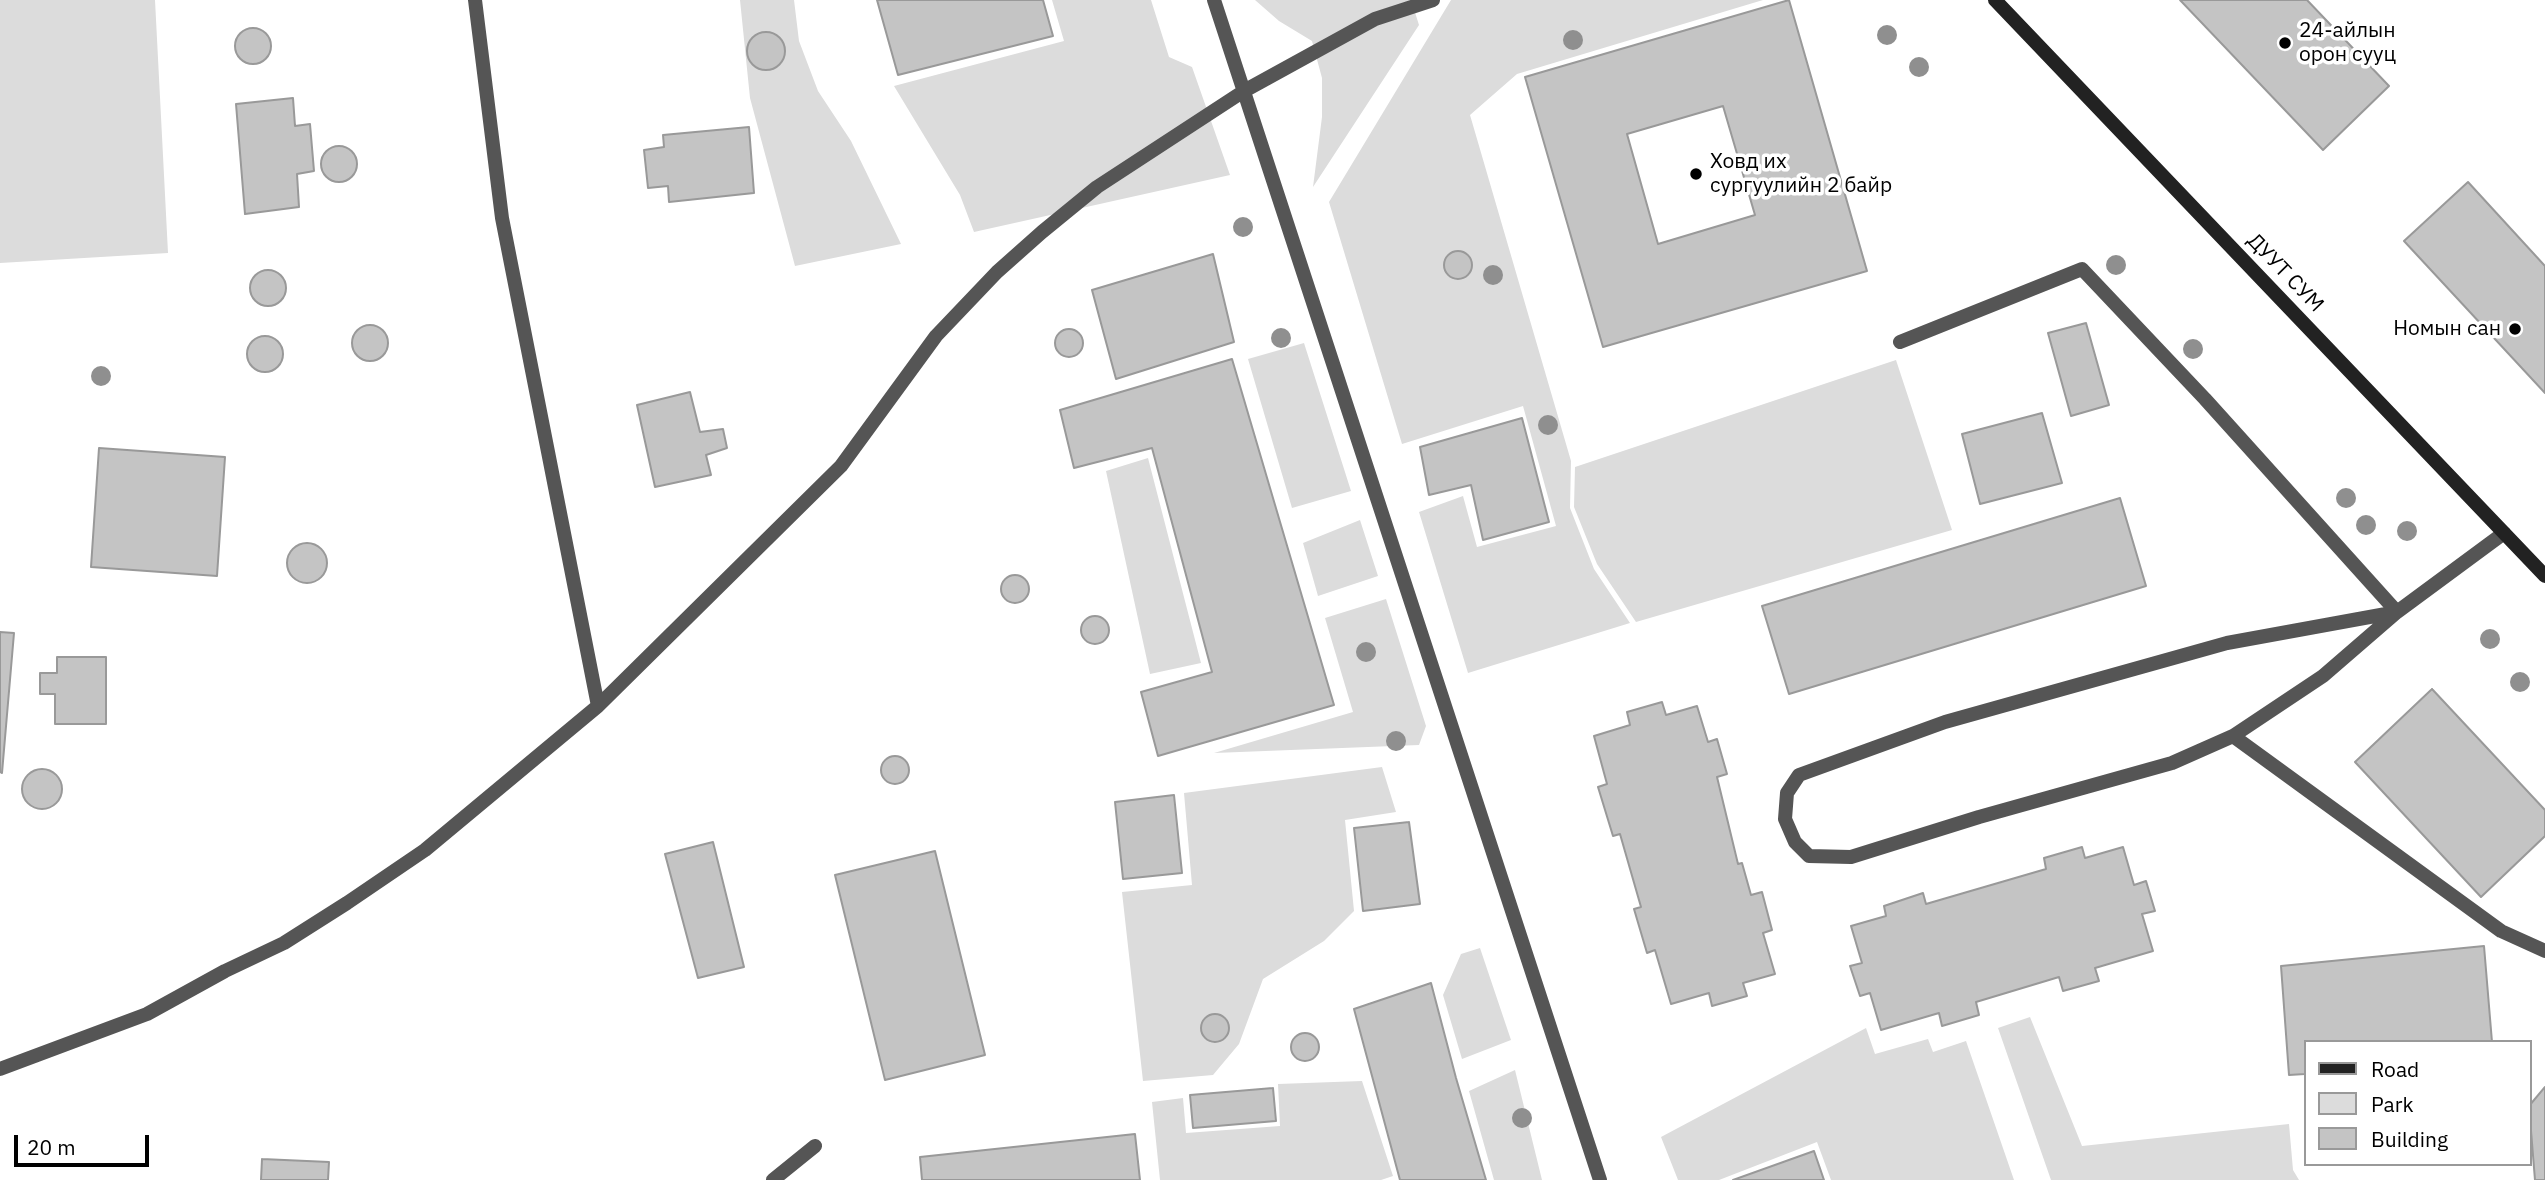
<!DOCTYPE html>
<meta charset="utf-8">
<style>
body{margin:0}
#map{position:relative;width:2545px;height:1180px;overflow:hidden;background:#fff;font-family:"IBM Plex Sans",sans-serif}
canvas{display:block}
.legend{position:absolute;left:2304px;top:1040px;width:228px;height:126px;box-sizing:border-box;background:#fff;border:2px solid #999;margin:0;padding:9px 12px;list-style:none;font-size:21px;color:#000}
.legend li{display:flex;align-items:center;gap:14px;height:35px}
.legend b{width:35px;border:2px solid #999}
.scale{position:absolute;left:14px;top:1135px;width:135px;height:32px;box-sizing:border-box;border:4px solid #000;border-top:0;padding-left:9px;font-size:21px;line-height:24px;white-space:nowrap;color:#000;-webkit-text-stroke:5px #fff;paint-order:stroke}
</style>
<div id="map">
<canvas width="2545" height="1180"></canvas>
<ul class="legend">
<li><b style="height:9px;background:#222"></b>Road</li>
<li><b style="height:19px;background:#dcdcdc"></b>Park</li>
<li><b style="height:19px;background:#c4c4c4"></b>Building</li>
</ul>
<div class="scale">20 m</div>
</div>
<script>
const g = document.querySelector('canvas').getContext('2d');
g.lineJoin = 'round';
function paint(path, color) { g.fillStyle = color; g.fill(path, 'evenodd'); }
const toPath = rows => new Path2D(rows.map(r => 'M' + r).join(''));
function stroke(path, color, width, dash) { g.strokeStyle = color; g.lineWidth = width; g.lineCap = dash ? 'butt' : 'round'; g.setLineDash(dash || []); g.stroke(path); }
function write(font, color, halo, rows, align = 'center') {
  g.font = font + ' "IBM Plex Sans",sans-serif'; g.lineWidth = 7; g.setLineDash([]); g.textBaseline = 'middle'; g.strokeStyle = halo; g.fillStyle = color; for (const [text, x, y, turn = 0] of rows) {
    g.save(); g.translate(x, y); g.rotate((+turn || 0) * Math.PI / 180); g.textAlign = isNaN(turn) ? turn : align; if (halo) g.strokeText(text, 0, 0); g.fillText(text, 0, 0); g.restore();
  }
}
paint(toPath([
 [0,0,155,0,168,253,0,263],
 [740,0,794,0,799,41,818,91,851,141,901,244,795,266,750,98],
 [1052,0,1151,0,1169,57,1192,67,1230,175,974,232,960,195,894,86,1064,41],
 [1255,0,1411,0,1419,25,1313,187,1322,117,1322,78,1312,41,1279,21],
 [1451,0,1763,0,1517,74,1470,115,1571,461,1570,508,1594,569,1630,623,1468,673,1419,512,1463,496,1477,547,1556,526,1523,406,1402,444,1329,202],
 [1304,343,1351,491,1292,508,1248,359],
 [1896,360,1952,530,1636,622,1597,564,1574,507,1575,467],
 [1148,458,1201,663,1150,674,1106,471],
 [1360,520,1378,576,1318,596,1303,543],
 [1386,599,1426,726,1419,745,1214,753,1353,712,1325,618],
 [1382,767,1396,812,1345,820,1354,911,1324,941,1263,979,1239,1044,1213,1075,1143,1081,1122,892,1192,885,1184,793],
 [1480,948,1511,1040,1462,1059,1443,995,1461,954],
 [2030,1017,2082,1146,2289,1124,2293,1170,2299,1180,2051,1180,1998,1028],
 [1866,1028,1875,1054,1928,1039,1933,1052,1966,1041,2014,1180,1831,1180,1817,1142,1719,1180,1678,1180,1661,1137],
 [1515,1070,1542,1180,1494,1180,1469,1091],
 [1362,1081,1393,1176,1381,1180,1160,1180,1152,1102,1183,1098,1186,1133,1280,1126,1278,1084]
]), '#dcdcdc');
const building = toPath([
 [877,0,1043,0,1053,36,898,75,877,0],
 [1789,0,1867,271,1603,347,1525,77,1789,0],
 [1723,106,1755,215,1658,244,1627,134,1723,106],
 [2180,0,2307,0,2389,86,2323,150,2180,0],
 '235 46a18 18 0 1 1 36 0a18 18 0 1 1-36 0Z',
 '747 51a19 19 0 1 1 38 0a19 19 0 1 1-38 0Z',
 [293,98,295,126,310,124,314,171,297,174,299,207,245,214,236,104,293,98],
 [749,127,754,193,669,202,668,186,648,188,644,150,664,147,663,135,749,127],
 '321 164a18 18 0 1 1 36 0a18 18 0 1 1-36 0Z',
 [2468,182,2545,266,2545,393,2404,241,2468,182],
 '1444 265a14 14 0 1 1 28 0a14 14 0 1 1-28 0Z',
 [1213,254,1234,342,1116,379,1092,290,1213,254],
 '250 288a18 18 0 1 1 36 0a18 18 0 1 1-36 0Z',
 [2086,323,2109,405,2071,416,2048,333,2086,323],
 '352 343a18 18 0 1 1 36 0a18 18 0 1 1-36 0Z',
 '1055 343a14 14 0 1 1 28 0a14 14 0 1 1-28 0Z',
 '247 354a18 18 0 1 1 36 0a18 18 0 1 1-36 0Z',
 [1232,359,1334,705,1158,756,1141,692,1212,672,1152,448,1074,468,1060,410,1232,359],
 [690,392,700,432,723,429,727,448,706,455,711,475,655,487,637,405,690,392],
 [2042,413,2062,483,1980,504,1962,434,2042,413],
 [1522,418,1549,522,1483,540,1471,485,1429,495,1420,447,1522,418],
 [99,448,225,457,217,576,91,567,99,448],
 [2120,498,2146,586,1789,694,1762,606,2120,498],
 '287 563a20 20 0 1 1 40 0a20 20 0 1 1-40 0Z',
 '1001 589a14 14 0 1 1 28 0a14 14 0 1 1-28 0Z',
 '1081 630a14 14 0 1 1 28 0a14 14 0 1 1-28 0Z',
 [0,632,14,633,2,773,0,772,0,632],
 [57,657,106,657,106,724,55,724,55,694,40,694,40,673,57,673,57,657],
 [2432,689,2545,810,2545,836,2481,897,2355,762,2432,689],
 [1662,702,1666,715,1697,706,1708,742,1717,739,1727,774,1717,777,1738,864,1742,863,1751,895,1762,892,1772,930,1763,933,1775,974,1743,983,1747,996,1712,1006,1709,993,1671,1004,1655,950,1647,953,1634,909,1641,907,1620,834,1613,836,1598,787,1607,784,1594,736,1630,725,1627,712,1662,702],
 '881 770a14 14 0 1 1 28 0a14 14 0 1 1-28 0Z',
 '22 789a20 20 0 1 1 40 0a20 20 0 1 1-40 0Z',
 [1174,795,1182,873,1123,879,1115,802,1174,795],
 [1409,822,1420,904,1363,911,1354,828,1409,822],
 [713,842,744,967,698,978,665,854,713,842],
 [2082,847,2085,858,2123,847,2134,885,2146,881,2155,911,2142,914,2153,951,2095,968,2099,981,2063,991,2059,977,1976,1002,1979,1015,1942,1026,1939,1013,1881,1030,1870,993,1860,996,1850,966,1862,963,1851,926,1886,916,1884,906,1923,893,1926,904,2046,869,2044,858,2082,847],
 [935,851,985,1055,885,1080,835,875,935,851],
 [2484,946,2492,1042,2305,1042,2305,1074,2289,1075,2281,966,2484,946],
 [1431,983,1456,1078,1486,1180,1400,1180,1354,1009,1431,983],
 '1201 1028a14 14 0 1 1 28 0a14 14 0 1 1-28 0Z',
 '1291 1047a14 14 0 1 1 28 0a14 14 0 1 1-28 0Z',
 [2545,1087,2545,1180,2535,1180,2529,1106,2545,1087],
 [1273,1088,1276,1121,1193,1128,1190,1095,1273,1088],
 [1135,1134,1140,1180,922,1180,920,1157,1135,1134],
 [1814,1151,1824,1180,1733,1180,1814,1151],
 [262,1159,329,1162,328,1180,261,1180,262,1159]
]);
paint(building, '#c4c4c4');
stroke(building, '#999', 2);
stroke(toPath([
 [1900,342,2082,269,2205,399,2397,612,2227,643,1945,722,1799,775,1787,793,1785,819,1795,842,1809,856,1851,857,1979,817,2172,763,2233,736,2323,676,2397,612,2504,533],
 [2233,736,2501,931,2545,951],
 [773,1180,815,1146]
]), '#555', 14);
stroke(toPath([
 [1214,0,1600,1180],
 [598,706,841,466,936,336,997,272,1042,232,1097,187,1244,91,1375,19,1433,0],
 [0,1069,147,1014,225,971,284,943,347,903,425,850,598,706,502,218,475,0]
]), '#555', 14);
stroke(toPath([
 [1995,0,2545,576]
]), '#222', 14);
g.fillStyle = '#8f8f8f';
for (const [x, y] of [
 [1887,35],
 [1573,40],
 [1919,67],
 [1243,227],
 [2116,265],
 [1493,275],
 [1281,338],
 [2193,349],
 [101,376],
 [1548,425],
 [2346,498],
 [2366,525],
 [2407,531],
 [2490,639],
 [1366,652],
 [2520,682],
 [1396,741],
 [1522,1118]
]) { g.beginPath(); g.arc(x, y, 10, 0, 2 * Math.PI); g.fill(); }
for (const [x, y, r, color] of [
 [2285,43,7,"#000"],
 [1696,174,7,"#000"],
 [2515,329,7,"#000"]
]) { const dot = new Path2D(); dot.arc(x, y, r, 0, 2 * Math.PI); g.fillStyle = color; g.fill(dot); stroke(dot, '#fff', 2.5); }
write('21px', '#000', '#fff', [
 ["24-айлын",2299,31],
 ["орон сууц",2299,55],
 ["Ховд их",1710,162],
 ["сургуулийн 2 байр",1710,186],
 ["Номын сан",2501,329,"right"]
], 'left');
write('21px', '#000', '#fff', [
 ["ДУУТ СУМ",2285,273,46]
]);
</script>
